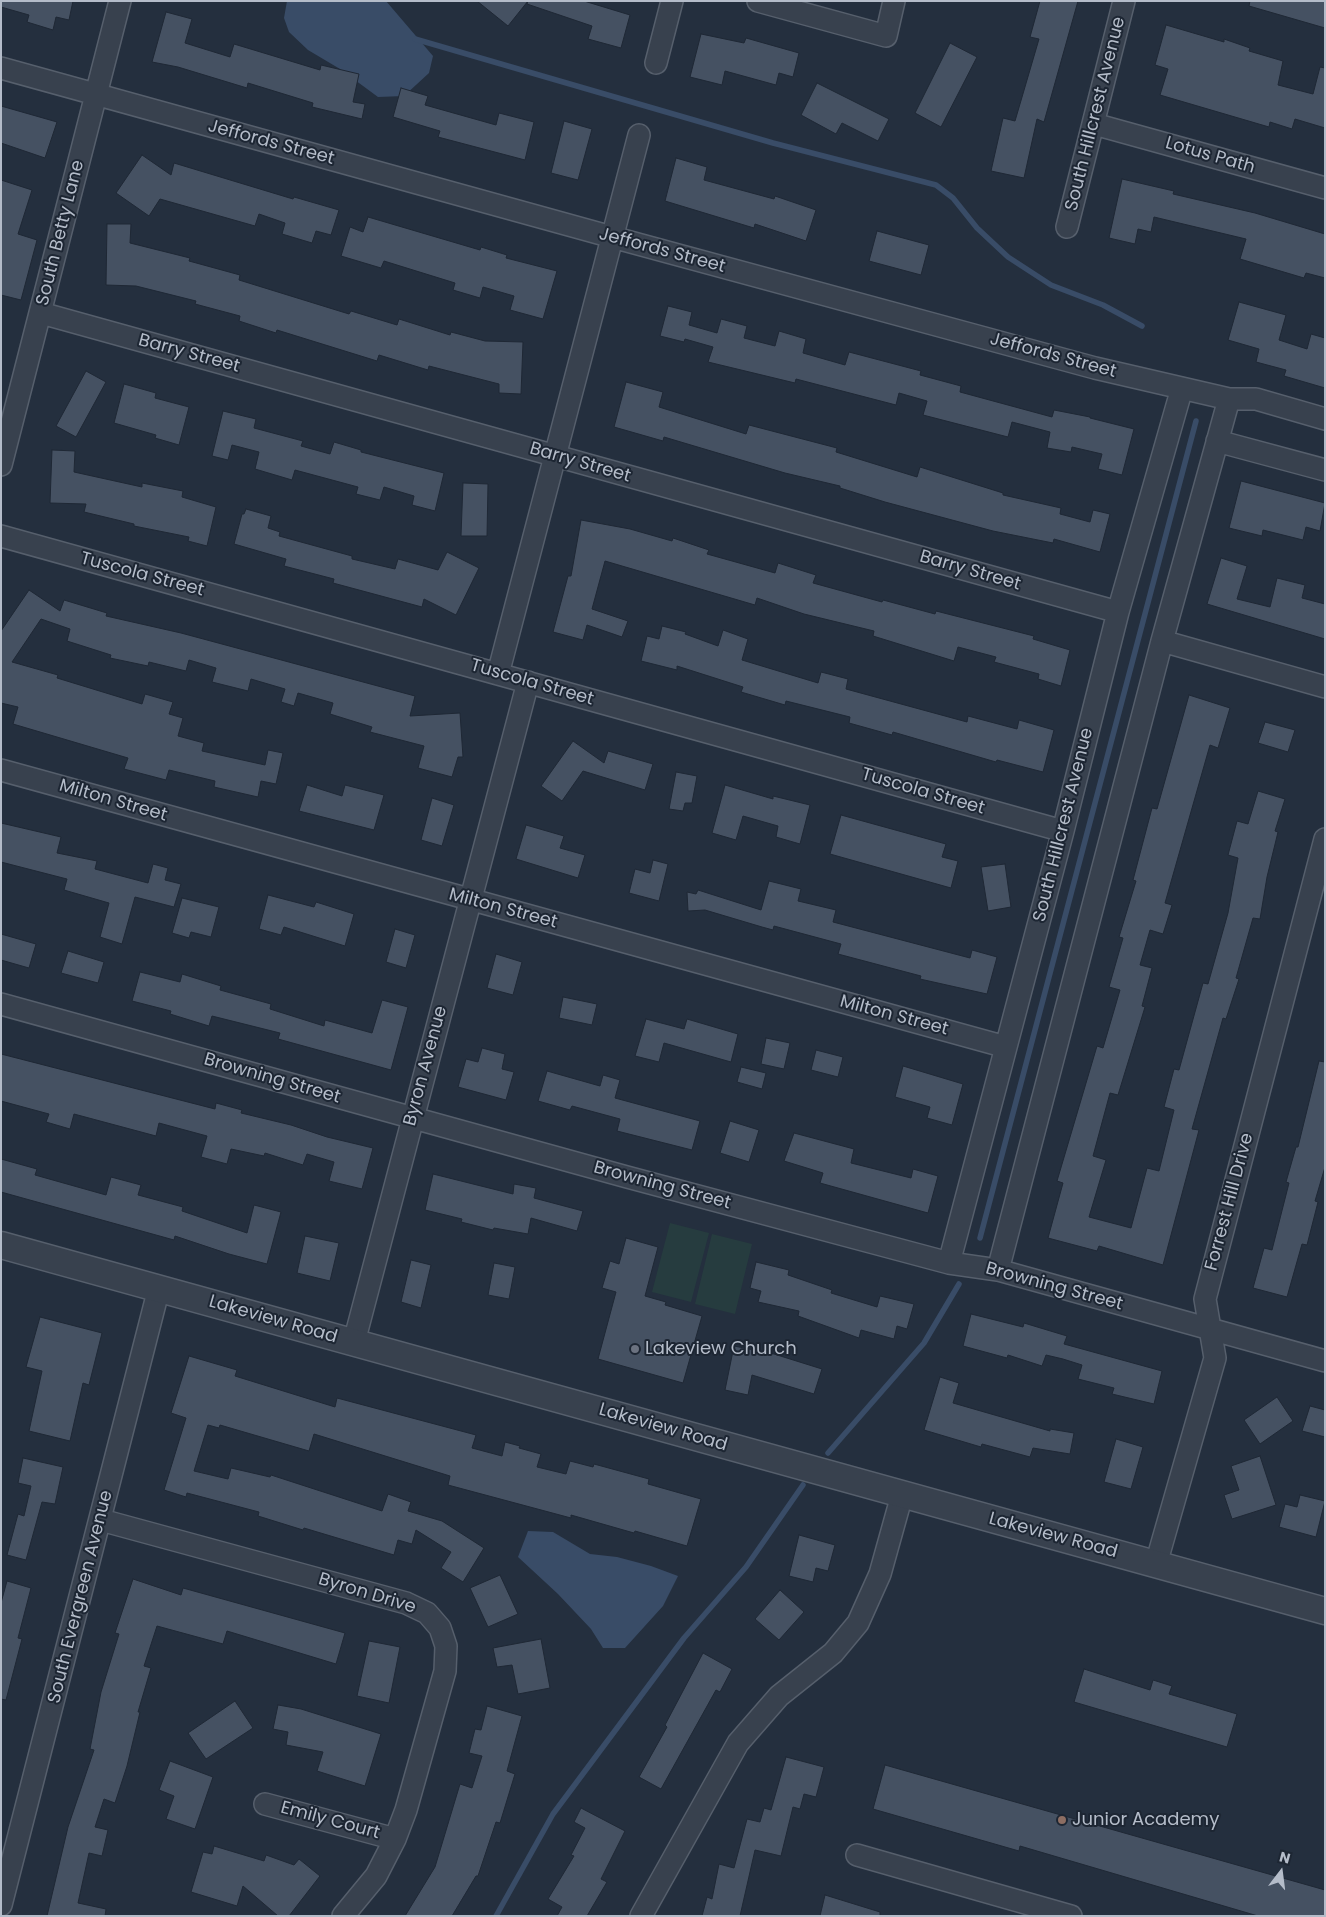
<!DOCTYPE html>
<style>
body{margin:0}
#map{position:relative;width:1326px;height:1917px;overflow:hidden;background:#242f3e;font-family:Poppins,sans-serif}
canvas{display:block}
.frame{position:absolute;inset:0;border:2px solid #b4bcc9;pointer-events:none}
.north{position:absolute;left:1256px;top:1847px;width:50px;height:50px;-webkit-text-stroke:4px #1d2633;paint-order:stroke;rotate:15deg;font-size:14px;font-weight:700;line-height:20px;text-align:center;color:#b4bcc9}
.north::after{content:'';display:block;margin:auto;width:18px;height:22px;background:#b4bcc9;clip-path:polygon(50% 0,100% 100%,50% 72%,0 100%)}
</style>
<div id="map">
<canvas width="1326" height="1917"></canvas>
<div class="frame"></div>
<div class="north">N</div>
</div>
<script>
const g = document.querySelector('canvas').getContext('2d');
g.lineJoin = 'round';
function paint(path, color) { g.fillStyle = color; g.fill(path, 'evenodd'); }
const toPath = rows => new Path2D(rows.map(r => 'M' + r).join(''));
function stroke(path, color, width, dash) { g.strokeStyle = color; g.lineWidth = width; g.lineCap = dash ? 'butt' : 'round'; g.setLineDash(dash || []); g.stroke(path); }
function write(font, color, halo, rows, align = 'center') {
  g.font = font + ' Poppins,sans-serif'; g.lineWidth = 4; g.setLineDash([]); g.textBaseline = 'middle'; g.strokeStyle = halo; g.fillStyle = color; for (const [text, x, y, turn = 0] of rows) {
    g.save(); g.translate(x, y); g.rotate((+turn || 0) * Math.PI / 180); g.textAlign = isNaN(turn) ? turn : align; if (halo) g.strokeText(text, 0, 0); g.fillText(text, 0, 0); g.restore();
  }
}
paint(toPath([
 [670,1223,709,1233,691,1302,652,1292],
 [712,1234,752,1244,735,1314,695,1304]
]), '#263c3f');
paint(toPath([
 [287,1,386,1,433,56,429,73,404,96,378,97,340,69,308,50,289,32,284,18],
 [528,1531,553,1532,590,1554,617,1557,651,1566,678,1576,663,1606,625,1648,603,1648,591,1629,558,1594,518,1557]
]), '#394c67');
stroke(toPath([
 [415,39,773,143,936,185,953,198,977,228,1008,257,1051,285,1103,305,1142,326],
 [980,1238,1196,421],
 [828,1453,924,1343,959,1284],
 [496,1916,553,1814,684,1638,746,1567,803,1485]
]), '#394c67', 5.5);
const building = toPath([
 [1,1,73,1,69,20,56,17,53,30,27,22,29,15,1,7,1,1],
 [477,1,584,1,630,15,621,48,588,39,592,26,527,4,528,1,508,26,477,1],
 [1040,1,1078,1,1044,122,1037,119,1024,178,991,171,1003,118,1015,121,1039,39,1030,37,1040,1],
 [1250,1,1325,1,1325,28,1249,6,1250,1],
 [166,12,192,19,185,43,230,57,234,44,320,70,321,65,359,74,353,102,365,104,362,119,312,107,313,103,248,83,247,88,178,67,152,62,166,12],
 [1166,25,1224,42,1224,39,1250,48,1249,51,1283,61,1278,85,1313,94,1320,67,1325,68,1325,128,1295,119,1292,129,1270,122,1269,127,1160,95,1168,69,1155,65,1166,25],
 [701,34,744,43,746,38,799,53,793,77,779,73,776,85,725,71,722,85,690,77,701,34],
 [950,43,977,57,941,127,915,113,950,43],
 [817,83,889,119,878,141,842,123,836,134,801,115,817,83],
 [401,88,428,96,425,105,496,125,499,113,534,122,525,160,438,137,440,131,393,117,401,88],
 [1,106,57,122,45,158,1,143,1,106],
 [564,121,592,129,578,180,551,173,564,121],
 [142,155,171,175,174,163,293,199,294,197,339,210,331,235,316,231,312,243,282,234,285,223,259,214,255,226,160,199,149,216,116,193,142,155],
 [676,158,707,167,704,180,774,199,775,196,816,210,806,241,755,224,754,228,665,201,676,158],
 [1122,179,1174,191,1173,194,1255,213,1325,234,1325,278,1306,273,1304,278,1240,259,1246,239,1154,217,1151,232,1138,229,1135,244,1109,238,1122,179],
 [1,180,32,190,18,234,37,240,21,300,1,295,1,180],
 [368,217,480,250,481,247,507,255,506,258,557,271,543,319,510,310,514,296,483,287,480,298,453,290,455,283,384,261,381,268,341,256,350,227,363,232,368,217],
 [107,224,131,224,130,243,190,258,189,261,240,275,239,280,349,314,351,311,397,325,399,319,450,335,451,332,485,341,523,342,521,394,499,393,499,384,429,366,428,370,379,355,377,361,277,330,276,333,239,321,240,316,195,304,196,301,136,286,106,285,107,224],
 [877,231,929,245,921,275,869,261,877,231],
 [1239,302,1286,315,1279,340,1307,349,1311,334,1325,338,1325,388,1284,376,1286,370,1256,362,1259,349,1228,340,1239,302],
 [668,306,692,312,689,325,717,333,721,319,747,326,744,338,775,346,779,331,806,339,803,353,845,365,849,352,921,371,920,375,961,386,960,392,1052,417,1054,410,1090,417,1090,418,1134,429,1122,475,1098,469,1102,454,1072,447,1071,452,1047,448,1050,432,1012,422,1008,437,923,415,927,401,899,393,896,405,796,379,795,383,708,362,713,347,685,339,684,342,660,336,668,306],
 [86,371,106,382,76,437,56,426,86,371],
 [626,382,663,392,659,407,746,434,749,425,837,448,836,452,917,477,920,467,1003,493,1003,495,1061,508,1060,514,1090,522,1093,510,1110,514,1100,552,1054,539,1053,543,993,531,885,502,840,488,840,486,785,473,664,437,663,441,614,427,626,382],
 [124,384,156,393,155,398,189,407,179,445,155,438,156,435,114,423,124,384],
 [223,411,256,419,254,428,303,441,301,446,330,454,334,442,361,450,361,452,444,473,435,511,412,505,414,496,384,487,380,500,356,494,358,487,295,470,292,480,255,469,259,452,232,445,228,460,212,456,223,411],
 [52,450,75,451,74,472,142,487,142,483,183,491,182,497,216,507,207,546,188,541,189,537,134,526,134,524,84,512,86,504,50,503,52,450],
 [1241,481,1325,503,1320,531,1306,527,1303,540,1263,530,1262,536,1229,528,1241,481],
 [463,483,488,484,487,536,461,536,463,483],
 [246,509,271,516,268,528,280,532,279,536,352,556,352,559,395,569,398,559,438,570,447,552,479,568,456,615,424,599,422,607,333,583,334,579,284,566,286,559,234,544,242,514,244,514,246,509],
 [581,520,630,529,672,541,673,538,709,550,707,554,775,573,778,563,816,575,813,583,882,602,883,600,935,614,936,611,1034,636,1033,639,1070,650,1061,686,1038,679,1039,674,994,662,996,657,958,647,954,661,873,636,874,631,804,614,757,598,755,605,605,561,592,609,628,621,622,637,587,625,583,640,553,632,568,576,571,576,581,520],
 [1221,558,1247,566,1237,599,1270,607,1277,578,1305,585,1302,598,1325,604,1325,639,1207,604,1221,558],
 [29,590,60,611,64,600,107,613,106,616,181,633,415,696,410,716,460,713,463,757,458,757,452,777,418,768,424,746,370,732,372,727,330,714,333,703,298,693,294,706,281,702,285,689,251,679,248,691,212,682,216,668,189,660,186,671,149,662,148,666,110,658,111,655,67,641,70,629,41,619,12,662,58,675,57,678,142,704,145,694,173,702,169,714,183,718,178,736,204,743,202,751,265,765,268,750,283,753,276,784,261,781,258,797,214,787,215,781,169,770,166,780,124,769,128,758,13,724,18,707,1,703,1,631,29,590],
 [662,626,686,632,685,634,718,646,723,630,748,639,742,660,818,683,821,672,848,679,846,689,967,722,968,716,1017,729,1019,720,1054,730,1043,772,997,760,996,762,893,732,892,735,849,723,850,717,786,701,785,705,741,692,743,687,677,666,677,670,641,661,647,636,659,639,662,626],
 [1189,695,1230,708,1218,748,1210,745,1165,903,1172,905,1163,934,1150,930,1140,965,1152,968,1142,1006,1145,1007,1118,1095,1110,1093,1093,1156,1106,1160,1089,1217,1131,1228,1147,1168,1159,1171,1174,1110,1164,1107,1174,1069,1179,1070,1203,983,1208,984,1228,913,1238,858,1228,855,1237,821,1248,824,1258,791,1285,799,1275,831,1278,832,1267,877,1260,919,1253,918,1236,978,1239,979,1226,1019,1223,1018,1192,1129,1199,1130,1163,1265,1099,1246,1097,1251,1048,1238,1063,1183,1057,1181,1097,1046,1103,1048,1120,990,1109,987,1123,938,1119,937,1136,881,1133,880,1152,808,1157,809,1189,695],
 [1265,722,1295,730,1288,752,1258,743,1265,722],
 [573,741,604,763,608,751,653,764,645,790,583,771,562,801,541,786,573,741],
 [676,772,697,776,692,803,685,803,683,811,669,809,676,772],
 [307,785,342,796,345,785,384,795,374,830,299,811,307,785],
 [725,785,773,799,773,796,810,805,800,844,776,837,778,826,743,816,736,840,712,833,725,785],
 [432,798,454,805,442,846,421,840,432,798],
 [841,815,946,844,942,857,958,861,951,888,830,854,841,815],
 [1,823,61,837,57,853,97,861,95,869,148,883,153,864,168,868,165,880,181,884,174,907,135,897,122,944,100,937,109,903,64,890,67,879,1,862,1,823],
 [526,825,564,836,560,848,585,855,578,878,516,859,526,825],
 [653,860,668,864,659,901,629,893,635,869,650,873,653,860],
 [1005,864,1011,907,988,911,981,867,1005,864],
 [769,881,801,889,798,901,836,910,833,922,970,958,972,950,997,957,987,994,920,979,921,976,838,954,841,944,774,926,773,930,762,927,705,910,688,911,687,892,696,894,698,890,761,910,769,881],
 [268,895,314,907,316,902,354,914,345,946,284,927,281,935,259,929,268,895],
 [182,898,219,907,211,937,191,932,189,938,172,933,182,898],
 [395,929,415,935,406,968,386,962,395,929],
 [1,934,36,944,29,968,1,960,1,934],
 [68,951,104,962,98,983,61,973,68,951],
 [496,954,522,962,513,995,487,988,496,954],
 [140,972,180,982,182,974,221,986,220,990,271,1004,270,1009,324,1026,325,1020,372,1033,382,1000,408,1007,391,1070,278,1039,280,1033,212,1016,209,1026,170,1014,171,1011,132,1001,140,972],
 [563,997,597,1004,592,1025,559,1018,563,997],
 [646,1019,684,1029,687,1019,738,1034,731,1062,664,1043,659,1062,635,1056,646,1019],
 [766,1038,790,1043,784,1069,761,1064,766,1038],
 [482,1048,505,1054,502,1069,514,1072,506,1100,458,1087,466,1059,478,1062,482,1048],
 [816,1050,843,1057,838,1077,811,1070,816,1050],
 [1,1054,215,1109,216,1103,242,1110,241,1113,291,1125,327,1137,373,1148,362,1189,329,1181,334,1162,307,1154,303,1165,265,1153,264,1156,231,1149,227,1164,201,1157,207,1136,159,1123,156,1136,74,1114,70,1129,46,1122,49,1114,1,1101,1,1054],
 [1319,1061,1325,1062,1325,1167,1315,1201,1318,1202,1307,1245,1302,1244,1287,1297,1253,1288,1264,1248,1272,1250,1289,1183,1286,1182,1296,1147,1298,1147,1319,1061],
 [903,1066,963,1084,952,1125,927,1118,930,1107,895,1097,903,1066],
 [741,1067,766,1073,762,1089,737,1082,741,1067],
 [547,1071,600,1086,603,1075,620,1080,615,1098,700,1121,692,1150,617,1131,620,1119,572,1106,570,1110,538,1101,547,1071],
 [730,1121,759,1130,749,1162,720,1153,730,1121],
 [794,1133,854,1149,851,1163,911,1178,913,1169,938,1176,928,1213,820,1183,823,1173,784,1161,794,1133],
 [1,1159,37,1169,35,1175,106,1195,111,1177,141,1185,138,1195,183,1207,182,1211,247,1233,254,1205,281,1212,267,1264,229,1254,175,1236,174,1240,1,1192,1,1159],
 [433,1174,513,1194,514,1184,536,1188,534,1198,583,1211,577,1231,531,1218,528,1234,494,1228,493,1230,461,1222,462,1219,425,1210,433,1174],
 [305,1236,339,1243,330,1281,297,1273,305,1236],
 [626,1238,658,1247,645,1296,666,1302,665,1305,702,1316,683,1383,598,1359,616,1292,602,1288,610,1261,619,1264,626,1238],
 [411,1260,431,1265,421,1308,401,1302,411,1260],
 [756,1262,789,1270,788,1275,832,1290,831,1293,877,1307,880,1296,914,1304,907,1329,897,1326,894,1339,861,1330,859,1338,798,1316,799,1311,758,1302,761,1291,750,1288,756,1262],
 [494,1263,515,1267,509,1299,488,1295,494,1263],
 [971,1314,1023,1327,1024,1323,1067,1336,1064,1344,1162,1371,1154,1404,1112,1394,1114,1388,1078,1379,1082,1365,1063,1359,1046,1355,1042,1366,1008,1355,1007,1358,963,1346,971,1314],
 [40,1317,102,1333,89,1385,83,1383,70,1441,29,1431,42,1371,26,1367,40,1317],
 [734,1346,774,1354,822,1369,814,1394,752,1375,748,1395,725,1390,734,1346],
 [189,1356,237,1370,235,1376,335,1407,337,1398,476,1435,472,1448,502,1456,505,1442,520,1446,519,1448,541,1454,537,1467,566,1474,570,1461,593,1467,594,1464,649,1479,648,1484,701,1499,687,1546,635,1531,634,1533,571,1515,571,1518,448,1485,450,1476,314,1434,309,1451,220,1425,219,1428,208,1425,194,1471,228,1479,231,1468,270,1477,271,1475,382,1511,388,1494,411,1502,408,1511,442,1521,484,1548,463,1582,441,1568,451,1552,416,1530,412,1544,398,1540,394,1555,304,1528,303,1530,258,1516,259,1512,187,1493,186,1497,164,1490,186,1418,171,1413,189,1356],
 [940,1377,959,1383,953,1403,1050,1431,1050,1429,1074,1433,1070,1454,1033,1448,1030,1457,982,1444,981,1447,924,1430,940,1377],
 [1277,1397,1293,1421,1260,1444,1244,1420,1277,1397],
 [1310,1406,1325,1410,1325,1437,1302,1431,1310,1406],
 [1116,1439,1143,1447,1131,1489,1104,1482,1116,1439],
 [1260,1456,1276,1505,1232,1519,1224,1495,1239,1490,1231,1466,1260,1456],
 [23,1458,63,1467,55,1504,42,1502,26,1560,7,1555,18,1514,24,1516,31,1486,18,1483,23,1458],
 [1300,1495,1325,1501,1316,1537,1279,1527,1285,1504,1297,1507,1300,1495],
 [799,1535,835,1545,828,1571,816,1568,813,1582,789,1576,799,1535],
 [500,1575,518,1614,488,1627,470,1588,500,1575],
 [133,1579,181,1595,183,1588,345,1633,336,1664,227,1631,223,1644,157,1626,144,1666,151,1668,138,1712,140,1712,127,1766,115,1803,104,1799,95,1827,108,1830,102,1856,89,1853,78,1903,106,1909,105,1916,47,1916,68,1827,94,1750,90,1749,101,1692,119,1634,115,1633,133,1579],
 [7,1581,31,1588,18,1638,22,1639,6,1700,1,1699,1,1603,7,1581],
 [780,1590,804,1612,779,1640,755,1619,780,1590],
 [541,1639,550,1688,518,1694,512,1665,497,1667,493,1648,541,1639],
 [369,1641,400,1647,389,1703,357,1696,369,1641],
 [703,1653,732,1669,720,1692,716,1690,661,1789,639,1777,667,1727,665,1725,703,1653],
 [1084,1669,1150,1690,1153,1680,1172,1686,1169,1694,1237,1714,1227,1747,1074,1702,1084,1669],
 [235,1701,253,1728,206,1759,188,1733,235,1701],
 [278,1705,301,1709,381,1734,365,1786,317,1771,323,1752,286,1745,288,1732,273,1729,278,1705],
 [487,1706,522,1716,507,1771,515,1774,500,1823,496,1822,478,1876,476,1876,452,1916,405,1916,435,1867,460,1784,472,1788,482,1756,469,1753,475,1729,481,1730,487,1706],
 [786,1757,824,1767,816,1797,804,1794,800,1809,793,1807,781,1856,755,1850,740,1916,702,1916,707,1897,712,1899,719,1864,734,1868,747,1819,760,1822,764,1808,771,1810,786,1757],
 [170,1761,213,1777,195,1829,166,1819,174,1796,159,1790,170,1761],
 [885,1765,1325,1890,1325,1916,1258,1916,1020,1846,1019,1851,873,1809,885,1765],
 [581,1808,625,1831,601,1879,607,1882,587,1916,557,1916,562,1907,548,1899,574,1856,571,1855,585,1828,574,1822,581,1808],
 [214,1846,264,1861,266,1855,294,1865,299,1859,320,1876,289,1916,278,1916,243,1886,237,1906,191,1892,203,1852,212,1854,214,1846],
 [825,1895,880,1912,880,1916,820,1916,825,1895]
]);
paint(building, '#455162');
stroke(building, '#1f2835', 1);
const minor = toPath([
 [758,1,886,36,894,1],
 [656,63,672,1],
 [1,68,612,237,1095,368,1229,399,1256,399,1325,419],
 [1094,124,1325,188],
 [1067,227,1124,1],
 [41,313,1118,612],
 [1217,441,1325,470],
 [1,465,120,1],
 [1,536,1063,831],
 [1162,641,1325,687],
 [498,674,639,135],
 [1,770,1006,1047],
 [1,1004,627,1177,949,1263,998,1270,1325,1361],
 [949,1263,1063,831,1118,612,1182,388],
 [998,1270,1162,641,1229,399],
 [354,1342,528,682],
 [101,1520,406,1603,427,1613,440,1628,446,1646,445,1671,406,1810,395,1839,376,1876,343,1916],
 [1156,1564,1215,1358,1205,1299,1325,839],
 [265,1804,395,1839],
 [857,1855,1071,1916],
 [1,1905,159,1288],
 [641,1916,738,1743,779,1696,833,1653,858,1623,880,1574,902,1495]
]);
const tertiary = toPath([
 [1,1245,1325,1611]
]);
stroke(minor, '#565f6c', 24);
stroke(tertiary, '#565f6c', 29);
stroke(minor, '#38414e', 21);
stroke(tertiary, '#38414e', 26);
for (const [x, y, r, color] of [
 [635,1349,5,"#6b7280"],
 [1062,1820,5,"#8d6e63"]
]) { const dot = new Path2D(); dot.arc(x, y, r, 0, 2 * Math.PI); g.fillStyle = color; g.fill(dot); stroke(dot, '#1d2633', 2); }
write('18px', '#b4bcc9', '#1d2633', [
 ["South Hillcrest Avenue",1096,114,-76],
 ["Jeffords Street",271,143,15],
 ["Lotus Path",1210,156,16],
 ["South Betty Lane",61,233,-76],
 ["Jeffords Street",662,251,15],
 ["Barry Street",189,354,15],
 ["Jeffords Street",1053,356,15],
 ["Barry Street",580,463,16],
 ["Barry Street",970,571,16],
 ["Tuscola Street",142,575,15],
 ["Tuscola Street",532,683,16],
 ["Tuscola Street",923,792,16],
 ["Milton Street",113,801,16],
 ["South Hillcrest Avenue",1064,825,-76],
 ["Milton Street",503,909,15],
 ["Milton Street",894,1016,15],
 ["Byron Avenue",426,1066,-75],
 ["Browning Street",272,1079,16],
 ["Browning Street",662,1186,15],
 ["Forrest Hill Drive",1230,1202,-75],
 ["Browning Street",1054,1287,15],
 ["Lakeview Road",273,1320,16],
 ["Lakeview Road",663,1428,16],
 ["Lakeview Road",1053,1536,15],
 ["Byron Drive",367,1594,17],
 ["South Evergreen Avenue",81,1597,-76],
 ["Emily Court",330,1821,15]
]);
write('18px', '#b4bcc9', '#1d2633', [
 ["Lakeview Church",645,1349],
 ["Junior Academy",1072,1820]
], 'left');
</script>
